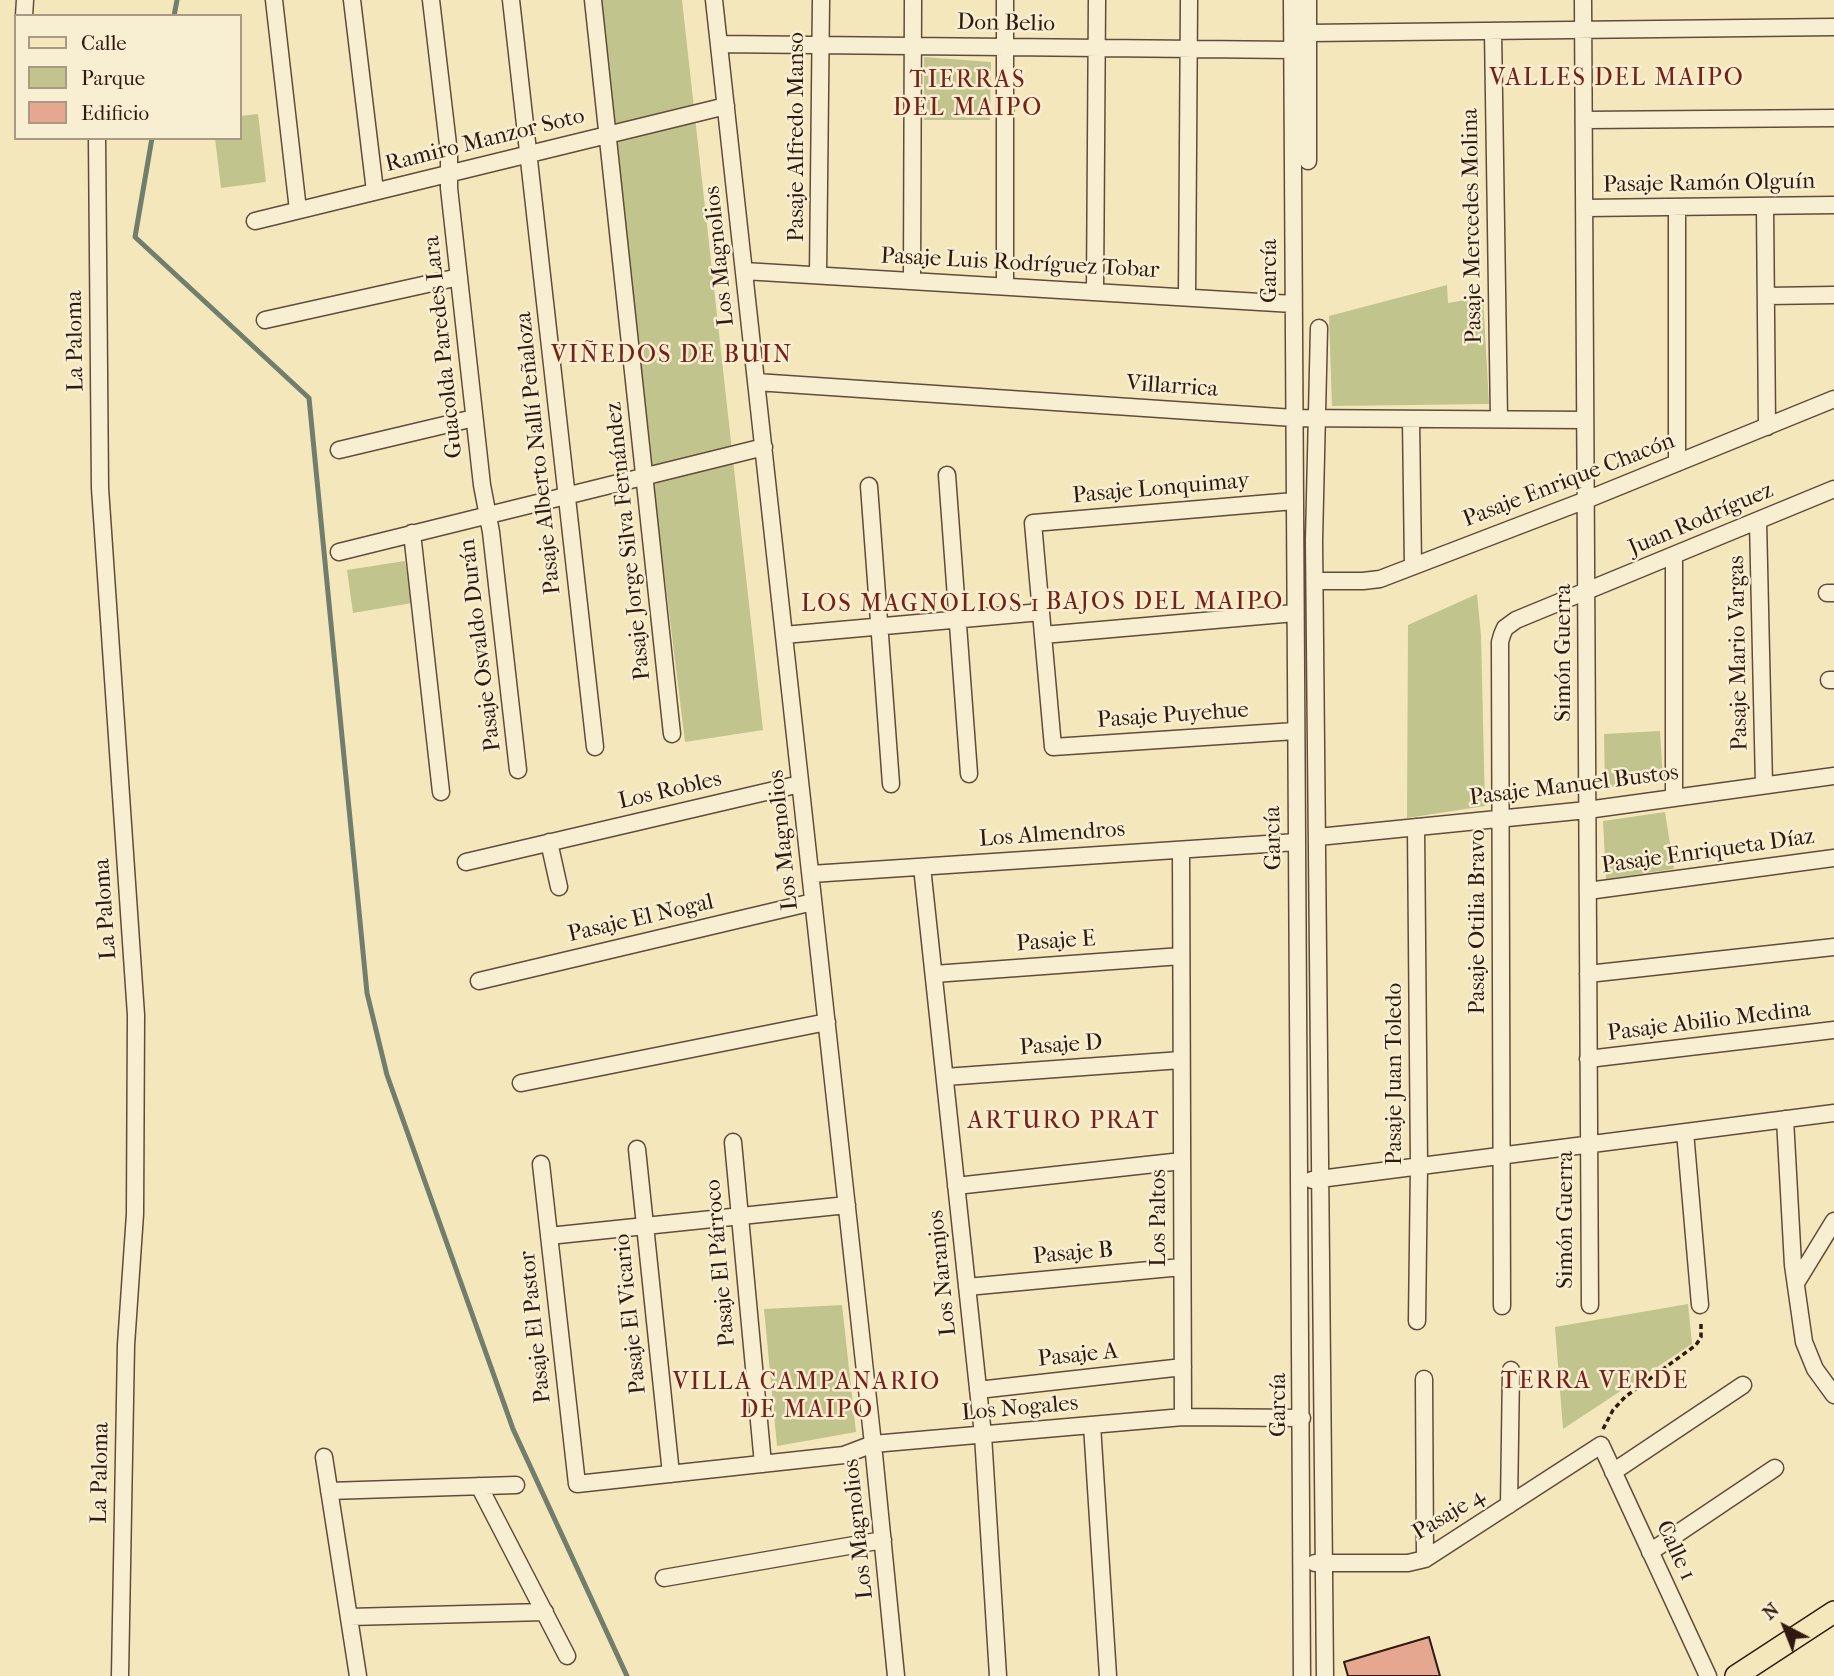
<!DOCTYPE html>
<meta charset="utf-8">
<style>
body{margin:0}
#map{position:relative;width:1834px;height:1676px;overflow:hidden;background:#f5e7bc;font-family:"IM FELL French Canon",serif}
canvas{display:block}
.legend{position:absolute;left:14px;top:14px;width:228px;height:126px;box-sizing:border-box;background:#f8efd3;border:2px solid #a89985;margin:0;padding:9px 12px;list-style:none;font-size:21px;color:#2f1910}
.legend li{display:flex;align-items:center;gap:14px;height:35px}
.legend b{width:35px;border:2px solid #a89985}
.north{position:absolute;left:1750px;top:1592px;width:70px;height:70px;-webkit-text-stroke:5px #f8efd3;paint-order:stroke;rotate:318deg;font-size:19px;font-weight:700;line-height:28px;text-align:center;color:#2f1910}
.north::after{content:'';display:block;margin:auto;width:24px;height:32px;background:#2f1910;clip-path:polygon(50% 0,100% 100%,50% 72%,0 100%)}
</style>
<div id="map">
<canvas width="1834" height="1676"></canvas>
<ul class="legend">
<li><b style="height:9px;background:#f5e7bc"></b>Calle</li>
<li><b style="height:19px;background:#c1c48d"></b>Parque</li>
<li><b style="height:19px;background:#e6a790"></b>Edificio</li>
</ul>
<div class="north">N</div>
</div>
<script>
const g = document.querySelector('canvas').getContext('2d');
g.lineJoin = 'round';
function paint(path, color) { g.fillStyle = color; g.fill(path, 'evenodd'); }
const toPath = rows => new Path2D(rows.map(r => 'M' + r).join(''));
function stroke(path, color, width, dash) { g.strokeStyle = color; g.lineWidth = width; g.lineCap = dash ? 'butt' : 'round'; g.setLineDash(dash || []); g.stroke(path); }
function write(font, color, halo, rows, align = 'center') {
  g.font = font + ' "IM FELL French Canon",serif'; g.lineWidth = 5; g.setLineDash([]); g.textBaseline = 'middle'; g.strokeStyle = halo; g.fillStyle = color; for (const [text, x, y, turn = 0] of rows) {
    g.save(); g.translate(x, y); g.rotate((+turn || 0) * Math.PI / 180); g.textAlign = isNaN(turn) ? turn : align; if (halo) g.strokeText(text, 0, 0); g.fillText(text, 0, 0); g.restore();
  }
}
paint(toPath([
 [594,0,682,0,763,730,685,742],
 [924,57,991,62,990,120,924,120],
 [258,114,266,182,221,188,215,138,240,138,240,116],
 [1447,285,1448,303,1483,297,1489,404,1332,406,1329,316],
 [405,561,412,603,353,613,347,570],
 [1477,594,1481,636,1485,806,1407,818,1408,625],
 [1660,731,1663,780,1605,788,1604,734],
 [1665,812,1674,869,1606,879,1603,821],
 [1688,1304,1692,1344,1563,1429,1555,1327],
 [842,1305,856,1432,777,1446,764,1309]
]), '#c1c48d');
stroke(toPath([
 [174,16,177,0],
 [152,138,135,237,309,398,367,993,387,1075,513,1429,627,1676]
]), '#717e6d', 5);
const building = toPath([
 [1429,1637,1440,1676,1348,1676,1344,1662,1429,1637]
]);
paint(building, '#e6a790');
stroke(building, '#2f1910', 2);
const minor = toPath([
 [274,0,298,210],
 [352,0,375,191],
 [431,0,449,153,449,188,482,485,491,532,518,770],
 [511,0,595,747],
 [593,0,672,734],
 [714,0,873,1444,896,1676],
 [1292,0,1302,1676],
 [1583,0,1590,1305],
 [24,16,25,0],
 [1493,31,1499,419],
 [1308,33,1834,27],
 [719,44,1292,50],
 [1584,120,1834,118],
 [97,138,100,488,136,1015,135,1214,126,1345,120,1676],
 [1308,161,1308,0],
 [1765,206,1767,427],
 [1584,208,1834,205],
 [255,221,726,106],
 [744,271,1293,304],
 [818,275,821,0],
 [912,281,913,0],
 [1005,286,1005,0],
 [1095,292,1097,0],
 [1766,296,1834,295],
 [1187,297,1189,0],
 [265,320,459,277],
 [1319,328,1314,540,1325,1676],
 [756,382,1294,418,1585,420],
 [1411,419,1413,566],
 [339,450,474,418],
 [1677,463,1677,207],
 [947,475,969,774],
 [869,486,891,784],
 [1294,501,1033,523,1053,747,1295,731],
 [1758,521,1764,785],
 [412,533,441,792],
 [339,552,764,447],
 [1674,556,1674,798],
 [1315,581,1363,581,1380,579,1586,500,1834,399],
 [1827,593,1834,593],
 [784,635,1041,612],
 [1043,635,1295,613],
 [1829,680,1834,680],
 [1416,827,1419,1166,1417,1321],
 [1318,837,1587,810,1834,776],
 [549,842,559,887],
 [1181,850,1183,1417],
 [466,862,800,784],
 [922,867,983,1435,998,1676],
 [811,874,1297,842],
 [1588,891,1834,858],
 [934,974,1181,956],
 [1588,974,1834,947],
 [479,981,813,902],
 [1588,1059,1834,1030],
 [945,1077,1181,1060],
 [521,1083,827,1022],
 [1785,1119,1793,1265,1804,1342,1815,1369,1834,1395],
 [1685,1132,1700,1305],
 [733,1142,763,1464],
 [637,1149,671,1474],
 [541,1164,577,1484,844,1455,873,1444,1183,1417,1302,1418],
 [1312,1180,1834,1113],
 [956,1186,1182,1161],
 [549,1236,847,1205],
 [1796,1283,1834,1221],
 [967,1287,1182,1267],
 [1502,1306,1500,642,1502,635,1505,628,1516,620,1834,489],
 [1424,1379,1425,1559],
 [978,1390,1183,1367],
 [1092,1425,1108,1676],
 [324,1457,358,1676],
 [1613,1472,1743,1385],
 [479,1486,567,1656],
 [329,1491,516,1485],
 [1509,1505,1511,1370],
 [1650,1552,1775,1468],
 [1315,1563,1408,1563,1425,1559,1601,1445,1708,1676],
 [664,1578,883,1540],
 [349,1617,545,1612]
]);
const major = toPath([
 [1736,1676,1834,1612]
]);
stroke(minor, '#604c3b', 19);
stroke(major, '#2f1910', 24);
stroke(toPath([
 [1603,1429,1613,1410,1625,1397,1696,1345,1701,1337,1701,1321]
]), '#2f1910', 3.5, [5, 3.5]);
stroke(minor, '#f8efd3', 16);
stroke(major, '#f5e7bc', 21);
write('23px', '#2f1910', '#f8efd3', [
 ["Don Belio",1006,24,1],
 ["Pasaje Alfredo Manso",797,137,-90],
 ["Ramiro Manzor Soto",485,141,-14],
 ["Pasaje Ramón Olguín",1709,184,-1],
 ["Pasaje Mercedes Molina",1473,226,-91],
 ["Los Magnolios",720,256,-96],
 ["Pasaje Luis Rodríguez Tobar",1020,264,3],
 ["García",1270,271,-90],
 ["La Paloma",76,341,-91],
 ["Guacolda Paredes Lara",444,347,-96],
 ["Villarrica",1172,387,4],
 ["Pasaje Alberto Nallí Peñaloza",539,453,-96],
 ["Pasaje Enrique Chacón",1569,481,-21],
 ["Pasaje Lonquimay",1161,489,-5],
 ["Juan Rodríguez",1701,520,-23],
 ["Pasaje Jorge Silva Fernández",629,541,-96],
 ["Pasaje Osvaldo Durán",481,645,-97],
 ["Simón Guerra",1564,653,-90],
 ["Pasaje Mario Vargas",1739,653,-91],
 ["Pasaje Puyehue",1173,716,-4],
 ["Pasaje Manuel Bustos",1574,786,-7],
 ["Los Robles",670,791,-13],
 ["Los Almendros",1052,835,-4],
 ["García",1274,838,-91],
 ["Los Magnolios",784,840,-96],
 ["Pasaje Enriqueta Díaz",1708,852,-8],
 ["La Paloma",106,909,-94],
 ["Pasaje El Nogal",641,919,-13],
 ["Pasaje Otilia Bravo",1478,922,-90],
 ["Pasaje E",1056,942,-4],
 ["Pasaje Abilio Medina",1709,1022,-7],
 ["Pasaje D",1061,1046,-4],
 ["Pasaje Juan Toledo",1395,1074,-90],
 ["Los Paltos",1159,1218,-90],
 ["Simón Guerra",1566,1220,-90],
 ["Pasaje B",1073,1254,-5],
 ["Pasaje El Párroco",721,1263,-95],
 ["Los Naranjos",943,1273,-96],
 ["Pasaje El Vicario",631,1314,-96],
 ["Pasaje El Pastor",536,1327,-96],
 ["Pasaje A",1078,1356,-6],
 ["García",1279,1405,-90],
 ["Los Nogales",1020,1409,-5],
 ["La Paloma",101,1473,-89],
 ["Pasaje 4",1449,1515,-31],
 ["Los Magnolios",859,1529,-96],
 ["Calle 1",1675,1551,65]
]);
g.letterSpacing = '2px';
write('24px', '#7a1f14', '#f8efd3', [
 ["VALLES DEL MAIPO",1617,79],
 ["TIERRAS",968,81],
 ["DEL MAIPO",968,109],
 ["VIÑEDOS DE BUIN",672,356],
 ["BAJOS DEL MAIPO",1165,603],
 ["LOS MAGNOLIOS 1",921,605],
 ["ARTURO PRAT",1064,1122],
 ["TERRA VERDE",1595,1382],
 ["VILLA CAMPANARIO",807,1383],
 ["DE MAIPO",807,1411]
]);
g.letterSpacing = '0px';
</script>
